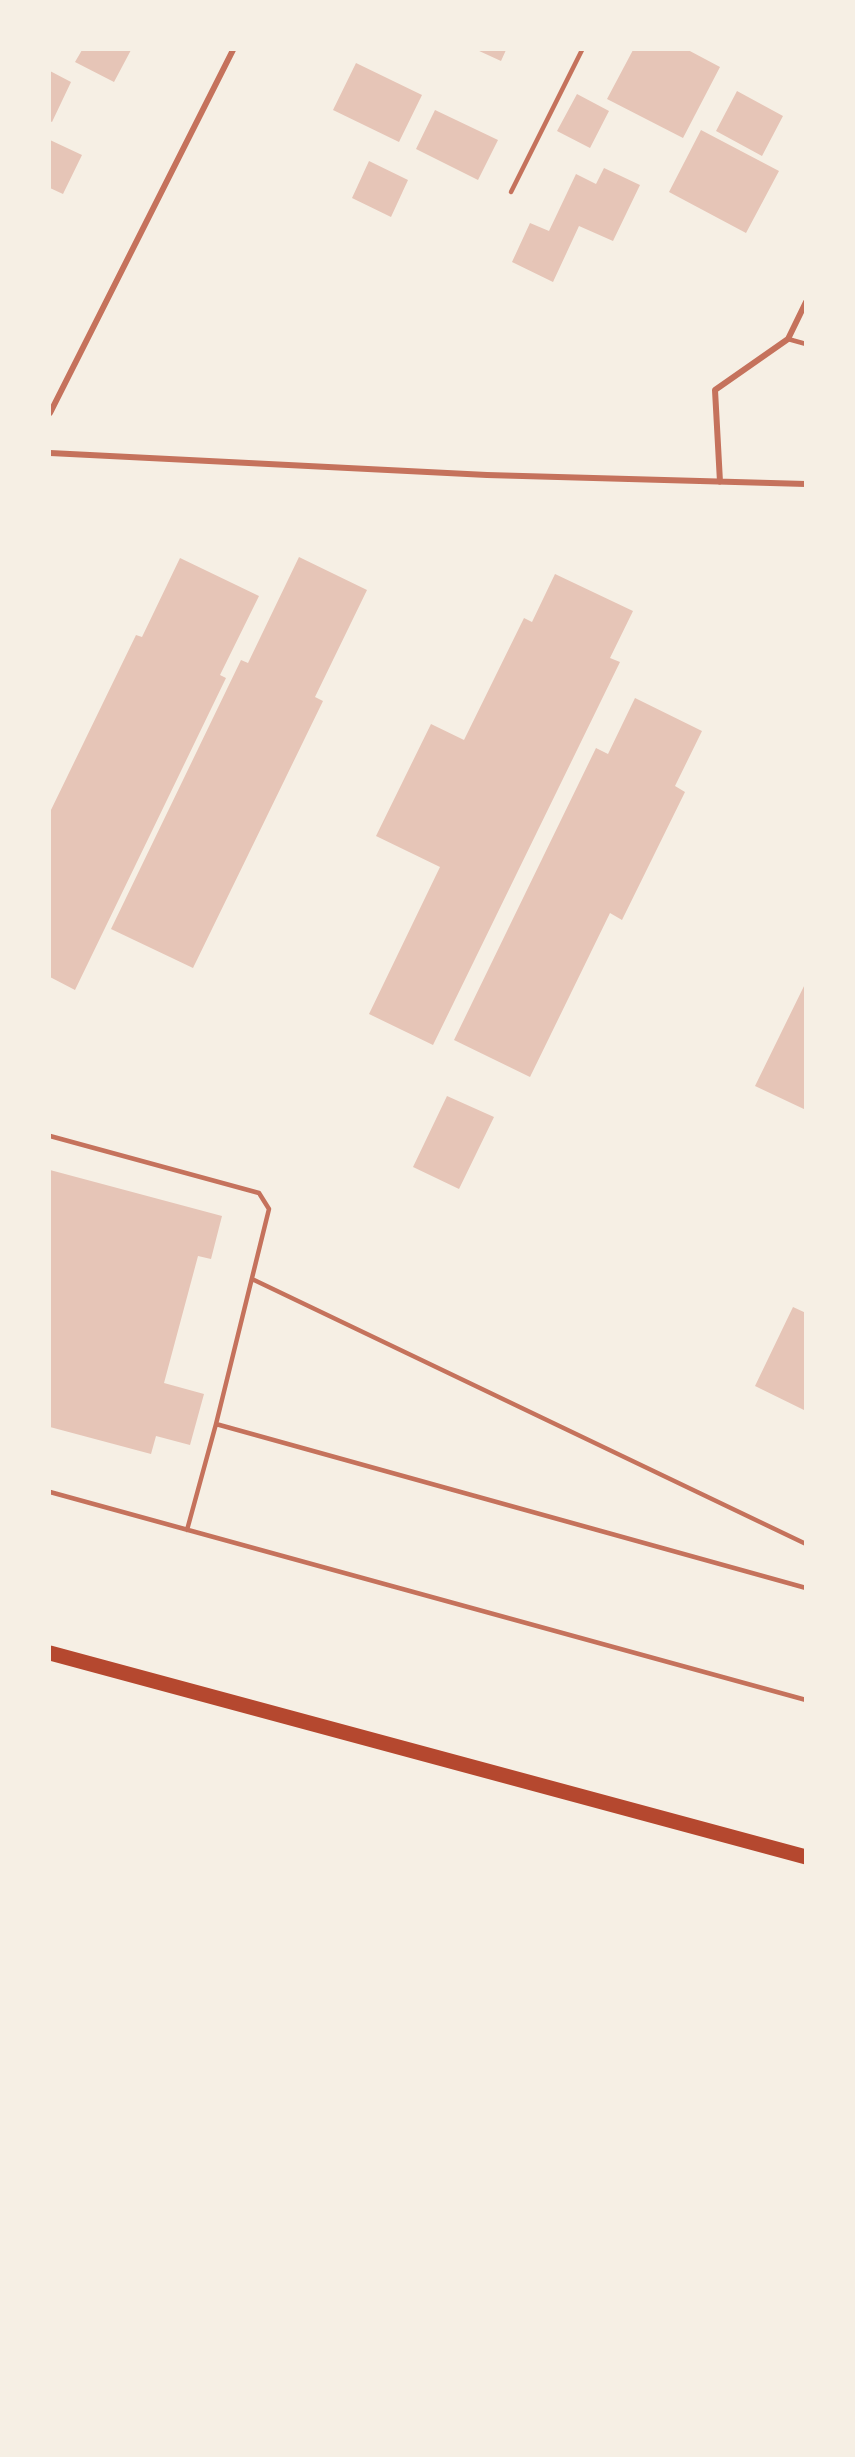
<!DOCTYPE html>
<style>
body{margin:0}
#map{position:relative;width:855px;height:2457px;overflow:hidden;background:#f6efe4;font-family:Overpass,sans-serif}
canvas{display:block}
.frame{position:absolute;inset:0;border:51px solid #f6efe4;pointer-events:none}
</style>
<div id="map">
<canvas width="855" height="2457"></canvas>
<div class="frame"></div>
</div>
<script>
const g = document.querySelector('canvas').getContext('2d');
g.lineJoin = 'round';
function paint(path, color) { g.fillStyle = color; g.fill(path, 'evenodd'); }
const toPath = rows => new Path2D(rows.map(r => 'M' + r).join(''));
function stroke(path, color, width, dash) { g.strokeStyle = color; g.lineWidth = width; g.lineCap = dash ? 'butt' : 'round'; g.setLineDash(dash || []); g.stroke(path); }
paint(toPath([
 [82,50,131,50,114,82,75,62],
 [477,50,506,50,501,61],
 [633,50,688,50,720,67,683,138,607,99],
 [356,63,422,95,399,142,333,110],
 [50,71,71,82,52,122,50,121],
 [737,91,783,116,762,156,716,131],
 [577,94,609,111,590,148,557,131],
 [435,110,498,140,478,180,416,149],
 [701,130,779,171,746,233,669,192],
 [50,140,82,155,63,194,50,188],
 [369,161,408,180,391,217,352,198],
 [604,168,640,185,613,241,579,226,553,282,512,262,530,223,549,231,576,174,596,184],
 [299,557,367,590,315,697,323,701,193,968,111,929,241,660,248,663],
 [180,558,259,596,220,675,226,678,75,990,50,977,50,812,136,635,142,637],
 [555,574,633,611,610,658,620,662,433,1045,369,1014,440,867,376,836,431,724,464,740,524,618,532,622],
 [635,698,702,731,675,786,685,792,622,920,610,913,530,1077,454,1040,596,748,608,754],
 [806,982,806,1110,755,1086],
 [447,1096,494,1117,459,1189,413,1167],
 [50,1170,222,1216,211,1259,198,1256,164,1383,204,1394,190,1445,156,1436,151,1454,50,1427],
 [793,1307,806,1313,806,1411,755,1386]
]), '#e6c5b7');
stroke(toPath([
 [511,192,582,50],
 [788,339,806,344],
 [50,1136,259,1193,269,1209,216,1424,806,1588],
 [252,1279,806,1544],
 [50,1492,806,1700],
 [187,1530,216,1424]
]), '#c5725c', 4.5);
stroke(toPath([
 [50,413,233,50],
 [50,453,487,475,806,484],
 [720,482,715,390,788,339,806,302]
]), '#c5725c', 6);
stroke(toPath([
 [50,1653,806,1857]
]), '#b5482f', 15);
</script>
